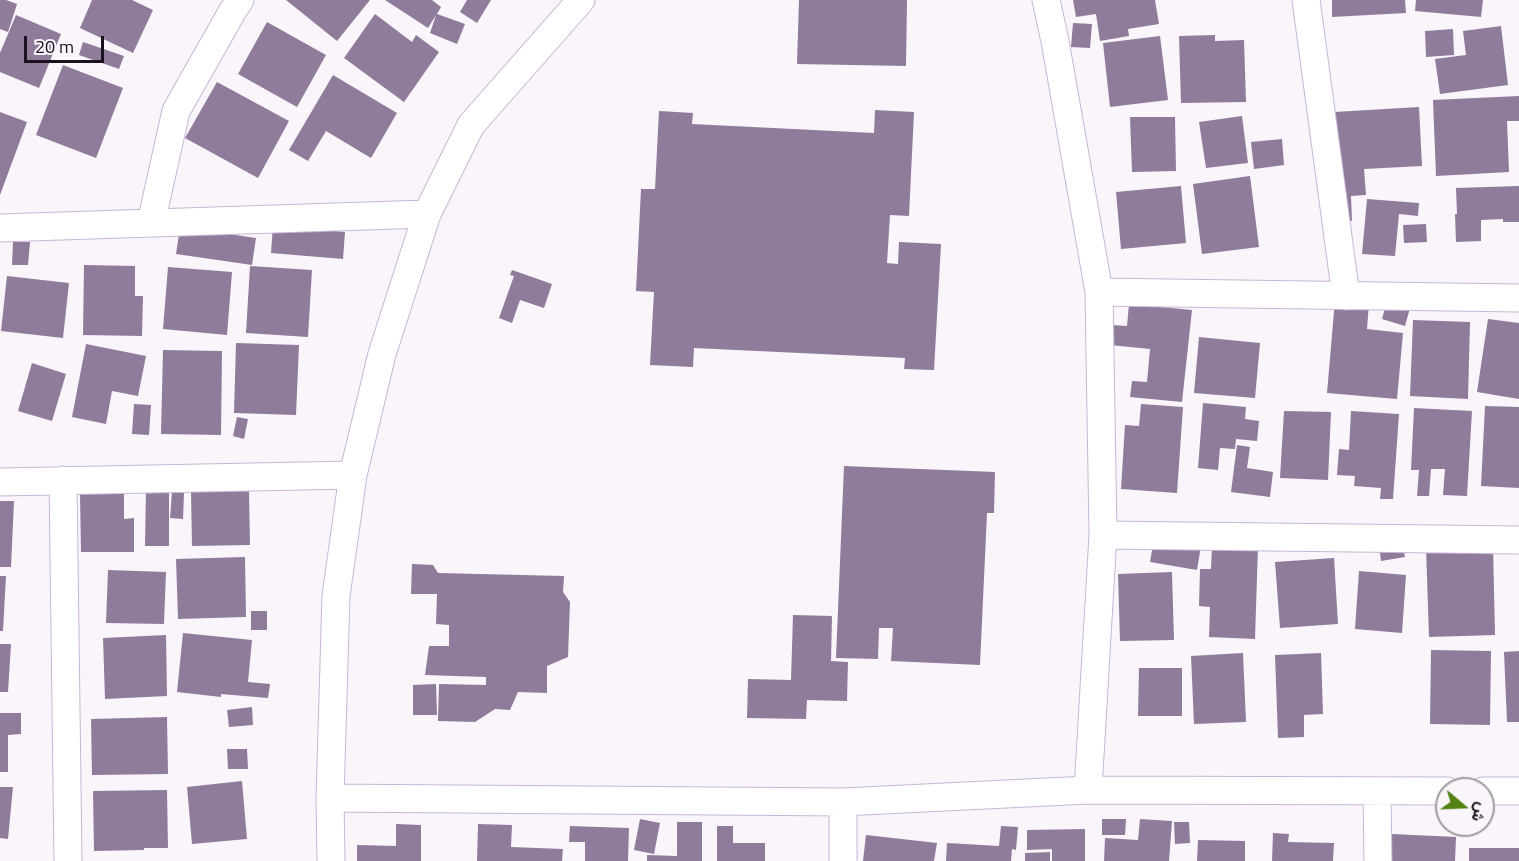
<!DOCTYPE html>
<meta charset="utf-8">
<style>
body{margin:0}
#map{position:relative;width:1519px;height:861px;overflow:hidden;background:#f9f5fb;font-family:"Titillium Web",Vazirmatn,sans-serif}
canvas{display:block}
.north{position:absolute;left:1435px;top:777px;width:60px;height:60px;box-sizing:border-box;background:#f9f5fb;border:2px solid #a09ba3;border-radius:50%;rotate:109deg;font-size:16px;font-weight:700;line-height:24px;text-align:center;color:#1a131f}
.north::after{content:'';display:block;margin:auto;width:21px;height:27px;background:#528213;clip-path:polygon(50% 0,100% 100%,50% 72%,0 100%)}
.scale{position:absolute;left:24px;top:36px;width:80px;height:27px;box-sizing:border-box;border:3px solid #1a131f;border-top:0;padding-left:8px;font-size:18px;line-height:21px;white-space:nowrap;color:#1a131f;-webkit-text-stroke:4px #f9f5fb;paint-order:stroke}
</style>
<div id="map">
<canvas width="1519" height="861"></canvas>
<div class="north">ش</div>
<div class="scale">20 m</div>
</div>
<script>
const g = document.querySelector('canvas').getContext('2d');
g.lineJoin = 'round';
function paint(path, color) { g.fillStyle = color; g.fill(path, 'evenodd'); }
const toPath = rows => new Path2D(rows.map(r => 'M' + r).join(''));
function stroke(path, color, width, dash) { g.strokeStyle = color; g.lineWidth = width; g.lineCap = dash ? 'butt' : 'round'; g.setLineDash(dash || []); g.stroke(path); }
paint(toPath([
 [0,0,6,0,17,4,8,32,0,29],
 [92,0,132,0,153,10,133,53,80,28],
 [286,0,370,0,337,41],
 [385,0,432,0,441,7,437,14,465,24,457,44,430,33,436,15,428,28],
 [467,0,491,0,477,23,460,12],
 [799,0,907,0,906,66,797,64],
 [1073,0,1155,0,1159,24,1128,29,1129,36,1100,41,1096,14,1076,17],
 [1332,0,1405,0,1406,13,1332,17],
 [1416,0,1483,0,1481,17,1415,11],
 [375,14,412,42,416,35,439,52,404,102,344,58],
 [16,15,61,34,39,88,0,72,0,53],
 [267,22,326,55,297,107,238,74],
 [1073,23,1092,24,1090,48,1071,47],
 [1501,26,1508,85,1440,94,1435,59,1466,55,1463,31],
 [1453,29,1454,55,1426,57,1425,31],
 [1215,35,1215,41,1244,40,1246,102,1181,103,1179,36],
 [1160,36,1168,100,1110,107,1103,43],
 [83,42,124,56,119,69,79,55],
 [63,65,123,88,96,158,36,135],
 [333,75,397,113,371,158,326,131,308,161,289,150],
 [217,82,289,121,258,178,185,138],
 [1519,96,1519,121,1507,121,1509,172,1436,176,1433,100],
 [1419,107,1422,166,1364,169,1366,195,1351,196,1352,221,1340,221,1334,112],
 [875,110,914,112,909,216,890,215,887,263,898,264,899,242,941,244,934,370,904,369,905,358,694,348,693,367,650,365,654,292,636,291,641,189,655,189,659,111,693,113,692,124,874,133],
 [0,112,27,122,0,195],
 [1242,116,1248,163,1206,168,1199,122],
 [1130,117,1175,117,1176,171,1132,172],
 [1282,139,1284,165,1254,169,1251,142],
 [1250,176,1259,247,1202,254,1193,184],
 [1181,186,1186,243,1121,249,1116,192],
 [1519,186,1519,222,1503,222,1503,219,1481,220,1481,241,1456,242,1455,214,1457,214,1456,188],
 [1367,199,1419,203,1418,216,1399,214,1395,256,1362,254],
 [1426,224,1427,242,1404,243,1403,225],
 [273,225,345,232,343,259,271,253],
 [180,227,256,238,252,265,176,254],
 [13,242,30,242,28,265,12,265],
 [84,265,135,266,135,296,143,296,142,336,83,335],
 [250,266,312,270,308,337,246,333],
 [168,267,232,272,227,335,163,329],
 [512,270,552,284,544,308,520,300,512,323,499,318,514,276,510,275],
 [7,276,69,283,63,338,1,331],
 [1335,300,1369,303,1367,329,1403,333,1397,399,1327,393],
 [1387,301,1410,308,1405,326,1382,319],
 [1129,304,1192,310,1182,402,1130,397,1132,381,1147,382,1150,349,1110,345,1112,325,1127,326],
 [1488,319,1519,323,1519,399,1477,392],
 [1413,320,1470,322,1468,399,1410,396],
 [1199,337,1260,343,1255,398,1194,393],
 [236,343,299,345,296,415,234,413],
 [86,344,146,356,138,396,112,391,106,424,72,417],
 [163,350,222,351,221,435,161,434],
 [32,363,66,374,52,421,18,411],
 [1203,403,1246,407,1245,419,1259,421,1257,441,1236,439,1235,449,1220,448,1218,470,1198,468],
 [134,404,151,405,149,435,132,434],
 [1141,404,1183,407,1177,493,1121,489,1125,425,1139,426],
 [1485,406,1519,407,1519,488,1481,486],
 [1414,408,1472,411,1467,496,1443,495,1445,469,1431,469,1429,496,1417,496,1419,470,1411,470],
 [1284,411,1331,412,1328,480,1280,478],
 [1351,411,1399,414,1393,499,1380,499,1381,488,1354,486,1355,476,1337,475,1339,449,1349,450],
 [237,417,248,419,244,439,233,436],
 [1237,445,1250,447,1247,468,1273,472,1270,497,1231,492],
 [844,466,995,472,994,513,987,513,980,665,891,661,893,628,879,628,878,659,836,658],
 [146,489,169,489,169,546,145,546],
 [249,491,250,545,192,546,191,492],
 [172,492,184,493,183,519,170,518],
 [124,493,124,519,134,518,134,552,81,552,80,494],
 [0,501,14,501,11,567,0,567],
 [1154,539,1201,546,1197,570,1150,562],
 [1402,540,1405,557,1381,561,1379,544],
 [1212,545,1258,546,1255,639,1209,637,1210,607,1199,606,1200,569,1211,569],
 [1493,545,1495,635,1429,637,1426,547],
 [245,557,246,617,178,619,176,559],
 [1334,558,1338,624,1280,628,1275,562],
 [412,564,433,565,438,573,564,576,563,592,570,602,568,657,547,666,547,693,518,692,510,710,495,709,475,722,438,721,439,684,486,685,486,677,425,675,429,646,449,646,449,625,436,624,437,594,411,594],
 [108,570,166,572,164,624,106,623],
 [1359,571,1406,575,1402,633,1355,629],
 [1172,572,1174,640,1120,641,1118,574],
 [0,576,6,576,3,631,0,631],
 [251,611,267,611,267,630,251,630],
 [793,615,832,616,831,661,848,662,847,701,807,700,806,719,747,718,748,679,791,680],
 [183,633,252,640,248,682,270,684,268,698,221,694,221,697,177,692],
 [166,635,167,696,105,699,103,638],
 [0,644,11,644,8,692,0,692],
 [1431,650,1491,651,1490,725,1430,724],
 [1519,651,1519,722,1507,722,1504,652],
 [1243,653,1246,722,1194,724,1191,656],
 [1321,653,1323,714,1304,715,1304,737,1278,738,1275,655],
 [1139,668,1182,668,1182,716,1138,716],
 [436,684,437,715,413,715,413,685],
 [252,707,253,725,229,727,227,710],
 [0,713,21,713,21,734,8,735,8,772,0,772],
 [167,717,168,774,92,775,91,719],
 [227,749,247,749,248,769,228,769],
 [242,781,247,839,192,844,187,787],
 [0,787,13,787,8,839,0,838],
 [167,790,168,848,144,848,144,850,94,851,93,791],
 [640,819,660,823,654,854,634,850],
 [1102,819,1126,819,1125,835,1102,835],
 [1140,819,1172,821,1169,861,1104,861,1105,838,1138,840],
 [677,822,702,822,702,861,647,861,647,855,677,856],
 [1174,822,1189,822,1190,843,1175,844],
 [396,824,421,825,421,861,357,861,357,845,396,846],
 [478,824,512,825,511,847,563,849,562,861,477,861],
 [570,826,629,828,628,861,585,861,585,842,569,842],
 [717,826,733,826,733,843,765,843,765,861,717,861],
 [1001,826,1018,827,1016,850,1012,849,1011,861,946,861,947,843,999,846],
 [1085,829,1085,861,1052,861,1052,849,1027,850,1027,830],
 [1273,833,1289,834,1288,842,1334,843,1333,861,1272,861],
 [1392,834,1456,837,1455,861,1391,861],
 [866,835,937,843,934,861,863,861],
 [1198,840,1245,841,1245,861,1197,861],
 [1469,848,1519,848,1519,861,1469,861],
 [1050,852,1050,861,1025,861,1025,853]
]), '#8e7c9a');
const street = toPath([
 [1046,0,1055,41,1099,292,1103,535,1088,790],
 [1306,0,1346,296],
 [151,223,176,111,232,12,240,0],
 [0,228,427,214],
 [1099,292,1519,298],
 [63,480,68,861],
 [0,482,353,475],
 [1103,535,1519,540],
 [1377,791,1378,861],
 [1483,791,1519,791],
 [330,798,843,802,1088,790,1447,791],
 [843,802,843,861],
 [331,861,330,798,336,596,353,475,382,354,427,214,471,125,581,0]
]);
stroke(street, '#c8b5d6', 29);
stroke(street, '#fff', 27);
</script>
